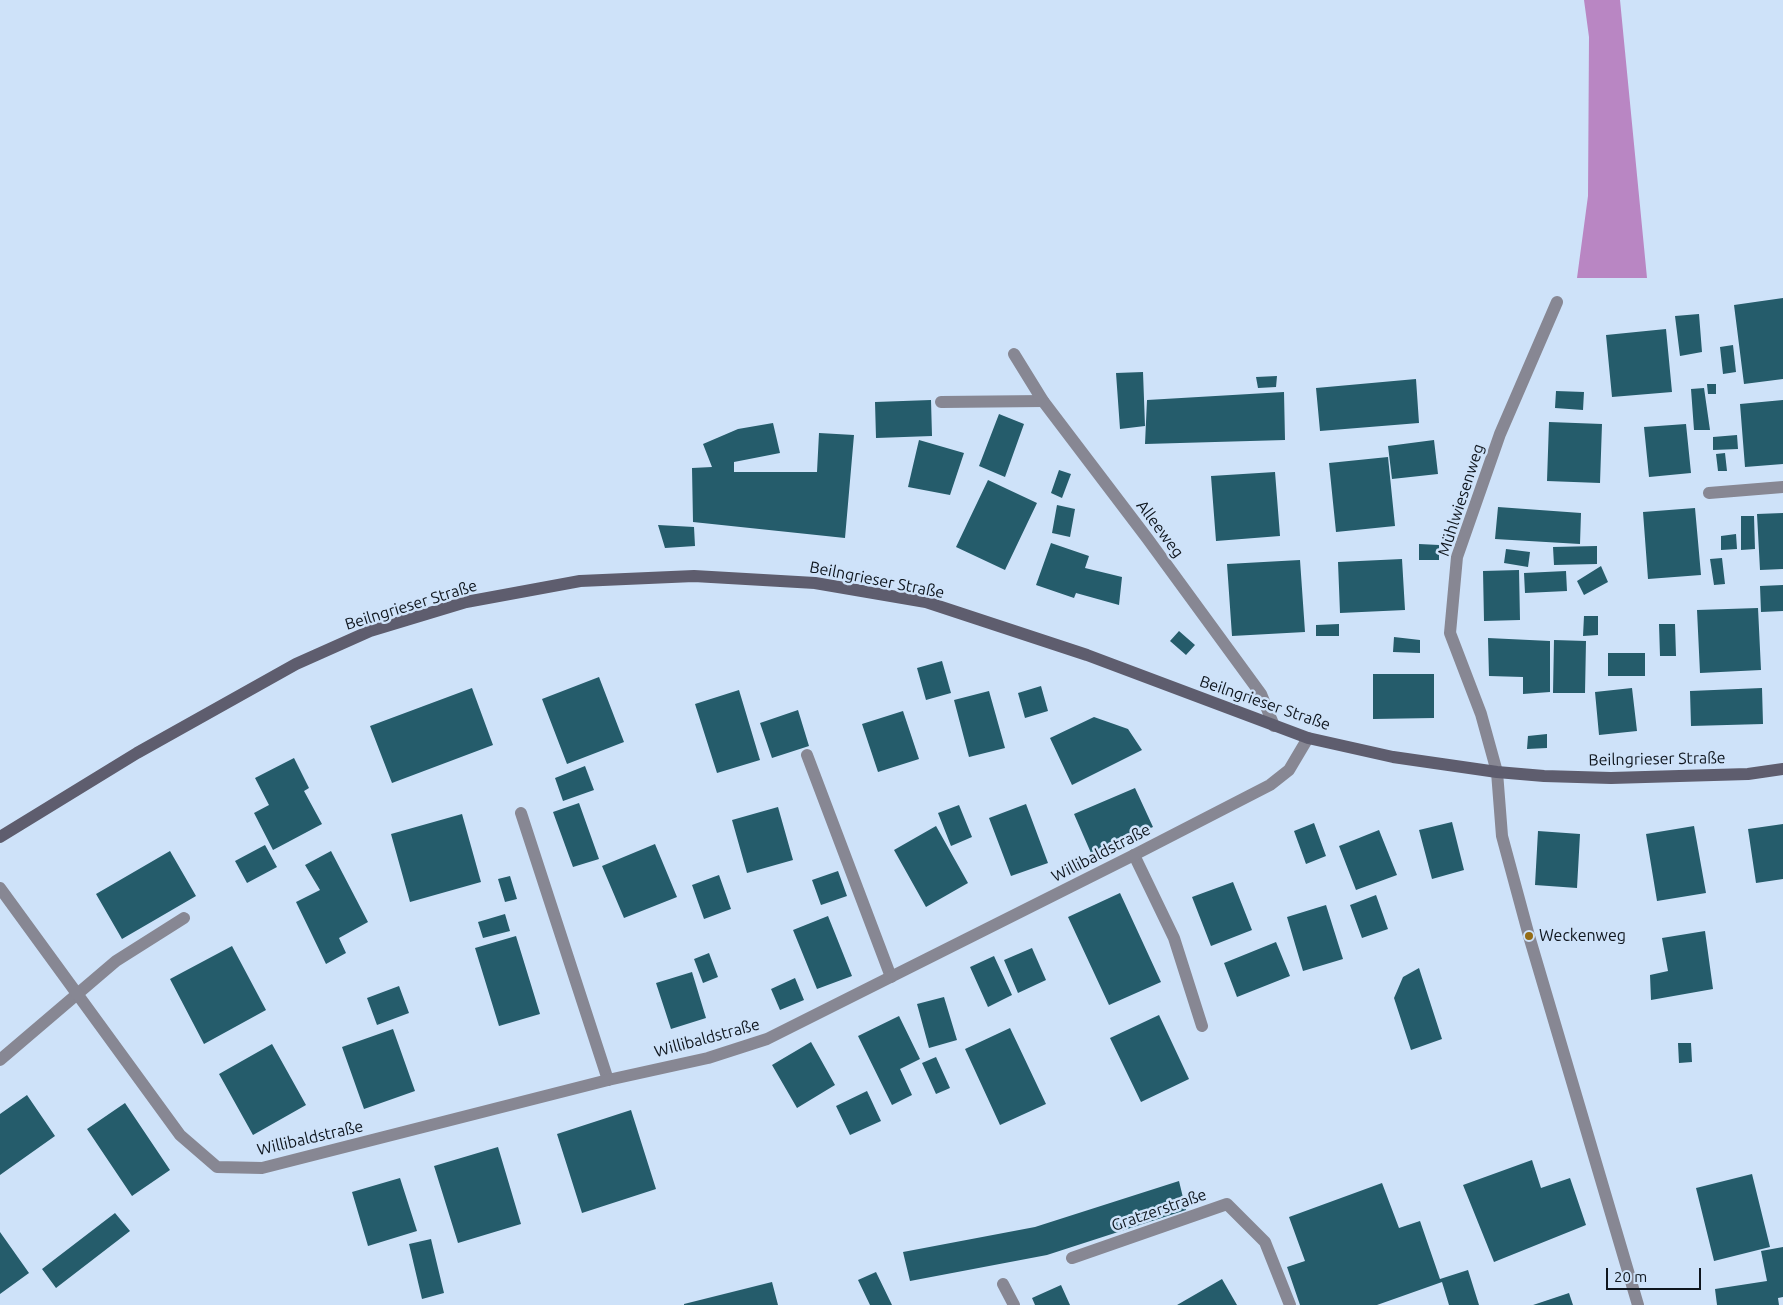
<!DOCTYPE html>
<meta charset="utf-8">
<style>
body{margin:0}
#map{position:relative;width:1783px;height:1305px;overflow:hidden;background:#cee2f9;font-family:Ubuntu,sans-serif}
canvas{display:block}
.scale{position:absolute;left:1606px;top:1268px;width:95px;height:22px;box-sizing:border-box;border:2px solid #0f161e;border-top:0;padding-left:6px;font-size:15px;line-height:18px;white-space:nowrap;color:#0f161e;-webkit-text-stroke:4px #cee2f9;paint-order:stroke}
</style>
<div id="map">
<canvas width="1783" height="1305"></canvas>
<div class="scale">20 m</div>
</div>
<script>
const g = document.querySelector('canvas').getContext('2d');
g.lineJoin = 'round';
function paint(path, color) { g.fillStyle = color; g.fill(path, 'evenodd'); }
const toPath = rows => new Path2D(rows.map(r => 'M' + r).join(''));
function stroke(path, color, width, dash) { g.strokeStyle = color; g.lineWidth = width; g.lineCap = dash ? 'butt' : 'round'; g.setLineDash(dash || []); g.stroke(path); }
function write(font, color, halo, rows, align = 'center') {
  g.font = font + ' Ubuntu,sans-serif'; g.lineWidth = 5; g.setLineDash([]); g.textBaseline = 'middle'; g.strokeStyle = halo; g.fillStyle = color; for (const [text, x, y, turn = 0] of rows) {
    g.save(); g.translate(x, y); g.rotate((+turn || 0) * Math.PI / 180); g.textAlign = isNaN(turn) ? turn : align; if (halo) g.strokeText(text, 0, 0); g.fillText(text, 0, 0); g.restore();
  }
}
paint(toPath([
 [1584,0,1620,0,1647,278,1577,278,1588,196,1589,37]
]), '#b986c3');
paint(toPath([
 [1783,298,1783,379,1744,384,1734,305],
 [1699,314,1702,352,1680,356,1675,316],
 [1666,329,1672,392,1612,397,1606,335],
 [1733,345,1736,372,1723,374,1720,347],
 [1143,372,1145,426,1120,429,1116,373],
 [1277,376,1276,387,1258,388,1256,377],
 [1416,379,1419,423,1320,431,1316,388],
 [1707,384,1716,384,1716,394,1708,394],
 [1704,388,1710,430,1694,430,1691,389],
 [1556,391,1584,392,1583,410,1555,408],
 [1284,392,1285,440,1145,444,1147,400],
 [931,400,932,436,876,438,875,402],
 [1783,400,1783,464,1745,467,1740,404],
 [999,414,1024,424,1005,477,979,466],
 [1549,422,1602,424,1600,483,1547,481],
 [773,423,780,453,734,462,734,472,817,472,819,433,854,435,845,538,693,522,692,468,712,467,703,444,738,429],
 [1686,424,1691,473,1649,477,1644,427],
 [1737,435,1738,449,1713,450,1713,437],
 [919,440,964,453,950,495,908,487],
 [1434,440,1438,474,1392,479,1388,446],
 [1725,453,1727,471,1718,471,1716,454],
 [1388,457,1395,526,1336,532,1329,463],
 [1059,470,1071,474,1062,498,1051,493],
 [1275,472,1280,536,1216,541,1211,476],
 [988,480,1037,503,1005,570,956,547],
 [1057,505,1075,509,1070,537,1052,533],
 [1498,507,1581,513,1580,544,1495,539],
 [1695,508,1701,575,1648,579,1643,512],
 [1783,513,1783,569,1760,570,1757,514],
 [1741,516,1754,516,1755,549,1741,550],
 [658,525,694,527,695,546,665,548],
 [1736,534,1737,549,1721,550,1721,536],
 [1051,543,1089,556,1085,568,1122,577,1119,605,1076,593,1074,598,1036,585],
 [1419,544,1439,545,1439,560,1419,560],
 [1597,546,1597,564,1554,565,1553,547],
 [1506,549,1530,552,1528,567,1504,563],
 [1722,558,1725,584,1714,585,1710,559],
 [1402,559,1405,610,1340,613,1338,562],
 [1300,560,1305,632,1232,636,1227,564],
 [1601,566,1608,582,1584,595,1577,581],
 [1519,570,1520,620,1484,621,1483,571],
 [1566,571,1567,591,1525,593,1524,573],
 [1783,585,1783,611,1761,612,1760,586],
 [1758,608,1761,670,1700,673,1697,610],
 [1584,616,1598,616,1598,635,1583,636],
 [1339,624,1339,636,1316,636,1316,625],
 [1659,624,1675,624,1676,656,1660,656],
 [1179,631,1195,645,1186,655,1170,641],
 [1394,637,1420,640,1420,653,1393,652],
 [1488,638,1550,641,1550,692,1523,694,1523,677,1489,676],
 [1554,640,1586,641,1585,693,1553,693],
 [1608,653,1645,653,1645,676,1608,676],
 [942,661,951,693,926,700,917,668],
 [1373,674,1434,674,1434,718,1373,719],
 [599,677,624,742,567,764,542,699],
 [1041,686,1048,711,1025,718,1018,693],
 [472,688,493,745,392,783,370,726],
 [1632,688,1637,731,1599,735,1595,692],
 [1762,688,1763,724,1691,726,1690,691],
 [739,690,760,760,717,773,695,704],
 [989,691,1005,748,969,757,954,700],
 [798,710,809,746,772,758,760,723],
 [903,711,919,759,878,772,862,724],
 [1094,717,1128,729,1142,750,1072,785,1050,738],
 [1547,734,1547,748,1527,749,1528,736],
 [294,758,309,788,304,791,322,824,273,850,254,813,269,805,255,778],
 [585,766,594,790,563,801,555,778],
 [1135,788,1153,827,1091,853,1074,814],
 [579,803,599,859,573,867,553,812],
 [1026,804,1048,863,1011,876,989,818],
 [959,805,972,837,951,846,938,813],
 [778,807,793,860,747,873,732,820],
 [462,814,481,882,410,902,391,834],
 [1452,822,1464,870,1432,879,1419,830],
 [1314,823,1326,856,1306,864,1294,831],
 [1783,824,1783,879,1756,883,1748,829],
 [936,826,968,883,926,907,894,850],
 [1694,826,1706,893,1657,901,1646,834],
 [1379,830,1397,875,1356,890,1339,846],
 [1538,831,1580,834,1577,888,1535,885],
 [655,844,677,897,624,918,602,866],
 [265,845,277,867,247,883,235,861],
 [170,851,196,896,122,939,96,894],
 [331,851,368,922,339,938,346,953,326,964,296,902,320,890,305,865],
 [838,871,847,896,821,905,812,880],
 [719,875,731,909,704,919,692,885],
 [510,876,517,899,505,902,498,879],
 [1233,882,1252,930,1211,946,1192,897],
 [1120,893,1161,982,1109,1005,1068,917],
 [1376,895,1388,929,1362,938,1350,905],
 [1326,905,1343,959,1303,971,1287,917],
 [505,914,510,931,483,938,478,922],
 [828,916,852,976,817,989,793,930],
 [1705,931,1713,989,1651,1000,1650,975,1668,971,1662,938],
 [516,936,540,1014,499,1026,475,948],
 [1276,942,1290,976,1237,997,1224,963],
 [232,946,266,1010,204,1044,170,979],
 [1032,948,1046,980,1018,993,1004,960],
 [709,953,718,977,703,983,694,959],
 [994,956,1012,995,988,1007,970,967],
 [1419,968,1442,1039,1411,1050,1394,998,1403,977],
 [692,972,706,1018,671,1029,656,983],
 [795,978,804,1000,780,1010,771,989],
 [399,986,409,1013,377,1025,367,998],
 [944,997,957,1040,929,1048,917,1004],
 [1159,1015,1189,1079,1141,1102,1110,1038],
 [899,1016,920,1059,900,1069,912,1095,892,1105,858,1036],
 [1010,1028,1046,1104,1000,1125,965,1049],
 [393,1029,415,1091,364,1109,342,1047],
 [811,1042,835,1085,797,1108,772,1065],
 [1678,1043,1691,1043,1692,1062,1679,1063],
 [272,1044,306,1105,253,1135,219,1074],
 [936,1057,950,1088,936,1094,922,1063],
 [867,1091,881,1121,850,1135,836,1106],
 [27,1095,55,1136,0,1175,0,1114],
 [125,1103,170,1170,132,1196,87,1129],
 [631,1110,656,1189,582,1213,557,1134],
 [498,1147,521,1224,458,1243,434,1166],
 [1532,1160,1541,1188,1570,1178,1586,1225,1494,1262,1463,1185],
 [1752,1174,1770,1247,1714,1261,1696,1188],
 [400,1178,417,1231,368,1246,352,1192],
 [1179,1181,1186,1210,1047,1255,910,1281,903,1252,1035,1227],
 [1382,1183,1399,1228,1420,1221,1440,1279,1468,1270,1479,1305,1449,1305,1442,1282,1377,1305,1300,1305,1287,1267,1305,1261,1289,1217],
 [115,1213,130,1231,56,1288,42,1269],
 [0,1232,29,1273,0,1294],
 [431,1239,444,1293,422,1299,409,1244],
 [1783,1247,1783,1297,1778,1298,1779,1305,1717,1305,1715,1289,1767,1281,1761,1251],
 [876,1272,892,1305,870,1305,858,1280],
 [1222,1279,1237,1305,1177,1305],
 [772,1282,778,1305,684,1305,684,1304],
 [1061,1285,1070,1305,1035,1305,1032,1298],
 [1569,1293,1573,1305,1533,1305]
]), '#255c6b');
stroke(toPath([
 [941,402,1043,401],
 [1709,493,1783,487],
 [807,755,891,977],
 [521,813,608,1080],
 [1134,855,1174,938,1202,1026],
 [0,1060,116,961,184,918],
 [1072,1258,1227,1204,1265,1242,1290,1305],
 [1003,1284,1014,1305]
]), '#878793', 12);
stroke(toPath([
 [1557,302,1500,434,1457,557,1450,633,1481,714,1497,772,1502,836,1529,936,1638,1305],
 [1014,354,1043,401,1147,538,1261,694,1274,726],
 [0,888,180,1135,217,1167,262,1168,608,1080,708,1058,767,1039,1134,855,1270,785,1289,770,1308,738]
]), '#878793', 12);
stroke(toPath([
 [0,837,137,753,296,664,370,631,466,602,580,581,694,576,815,583,926,602,1087,655,1308,738,1393,757,1497,772,1544,776,1611,778,1748,774,1783,769]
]), '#5e5d6e', 12);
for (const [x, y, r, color] of [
 [1529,936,5,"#946c16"]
]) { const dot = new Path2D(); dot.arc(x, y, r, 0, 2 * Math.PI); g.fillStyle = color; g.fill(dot); stroke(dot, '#cee2f9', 2); }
write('16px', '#0f161e', '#cee2f9', [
 ["Mühlwiesenweg",1461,500,-72],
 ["Alleeweg",1160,529,53],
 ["Beilngrieser Straße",877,580,11],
 ["Beilngrieser Straße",411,605,-17],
 ["Beilngrieser Straße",1265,703,19],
 ["Beilngrieser Straße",1657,759,-1],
 ["Willibaldstraße",1101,853,-27],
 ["Willibaldstraße",707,1038,-15],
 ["Willibaldstraße",310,1138,-13],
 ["Gratzerstraße",1159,1210,-19]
]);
write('16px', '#0f161e', '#cee2f9', [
 ["Weckenweg",1539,936]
], 'left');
</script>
